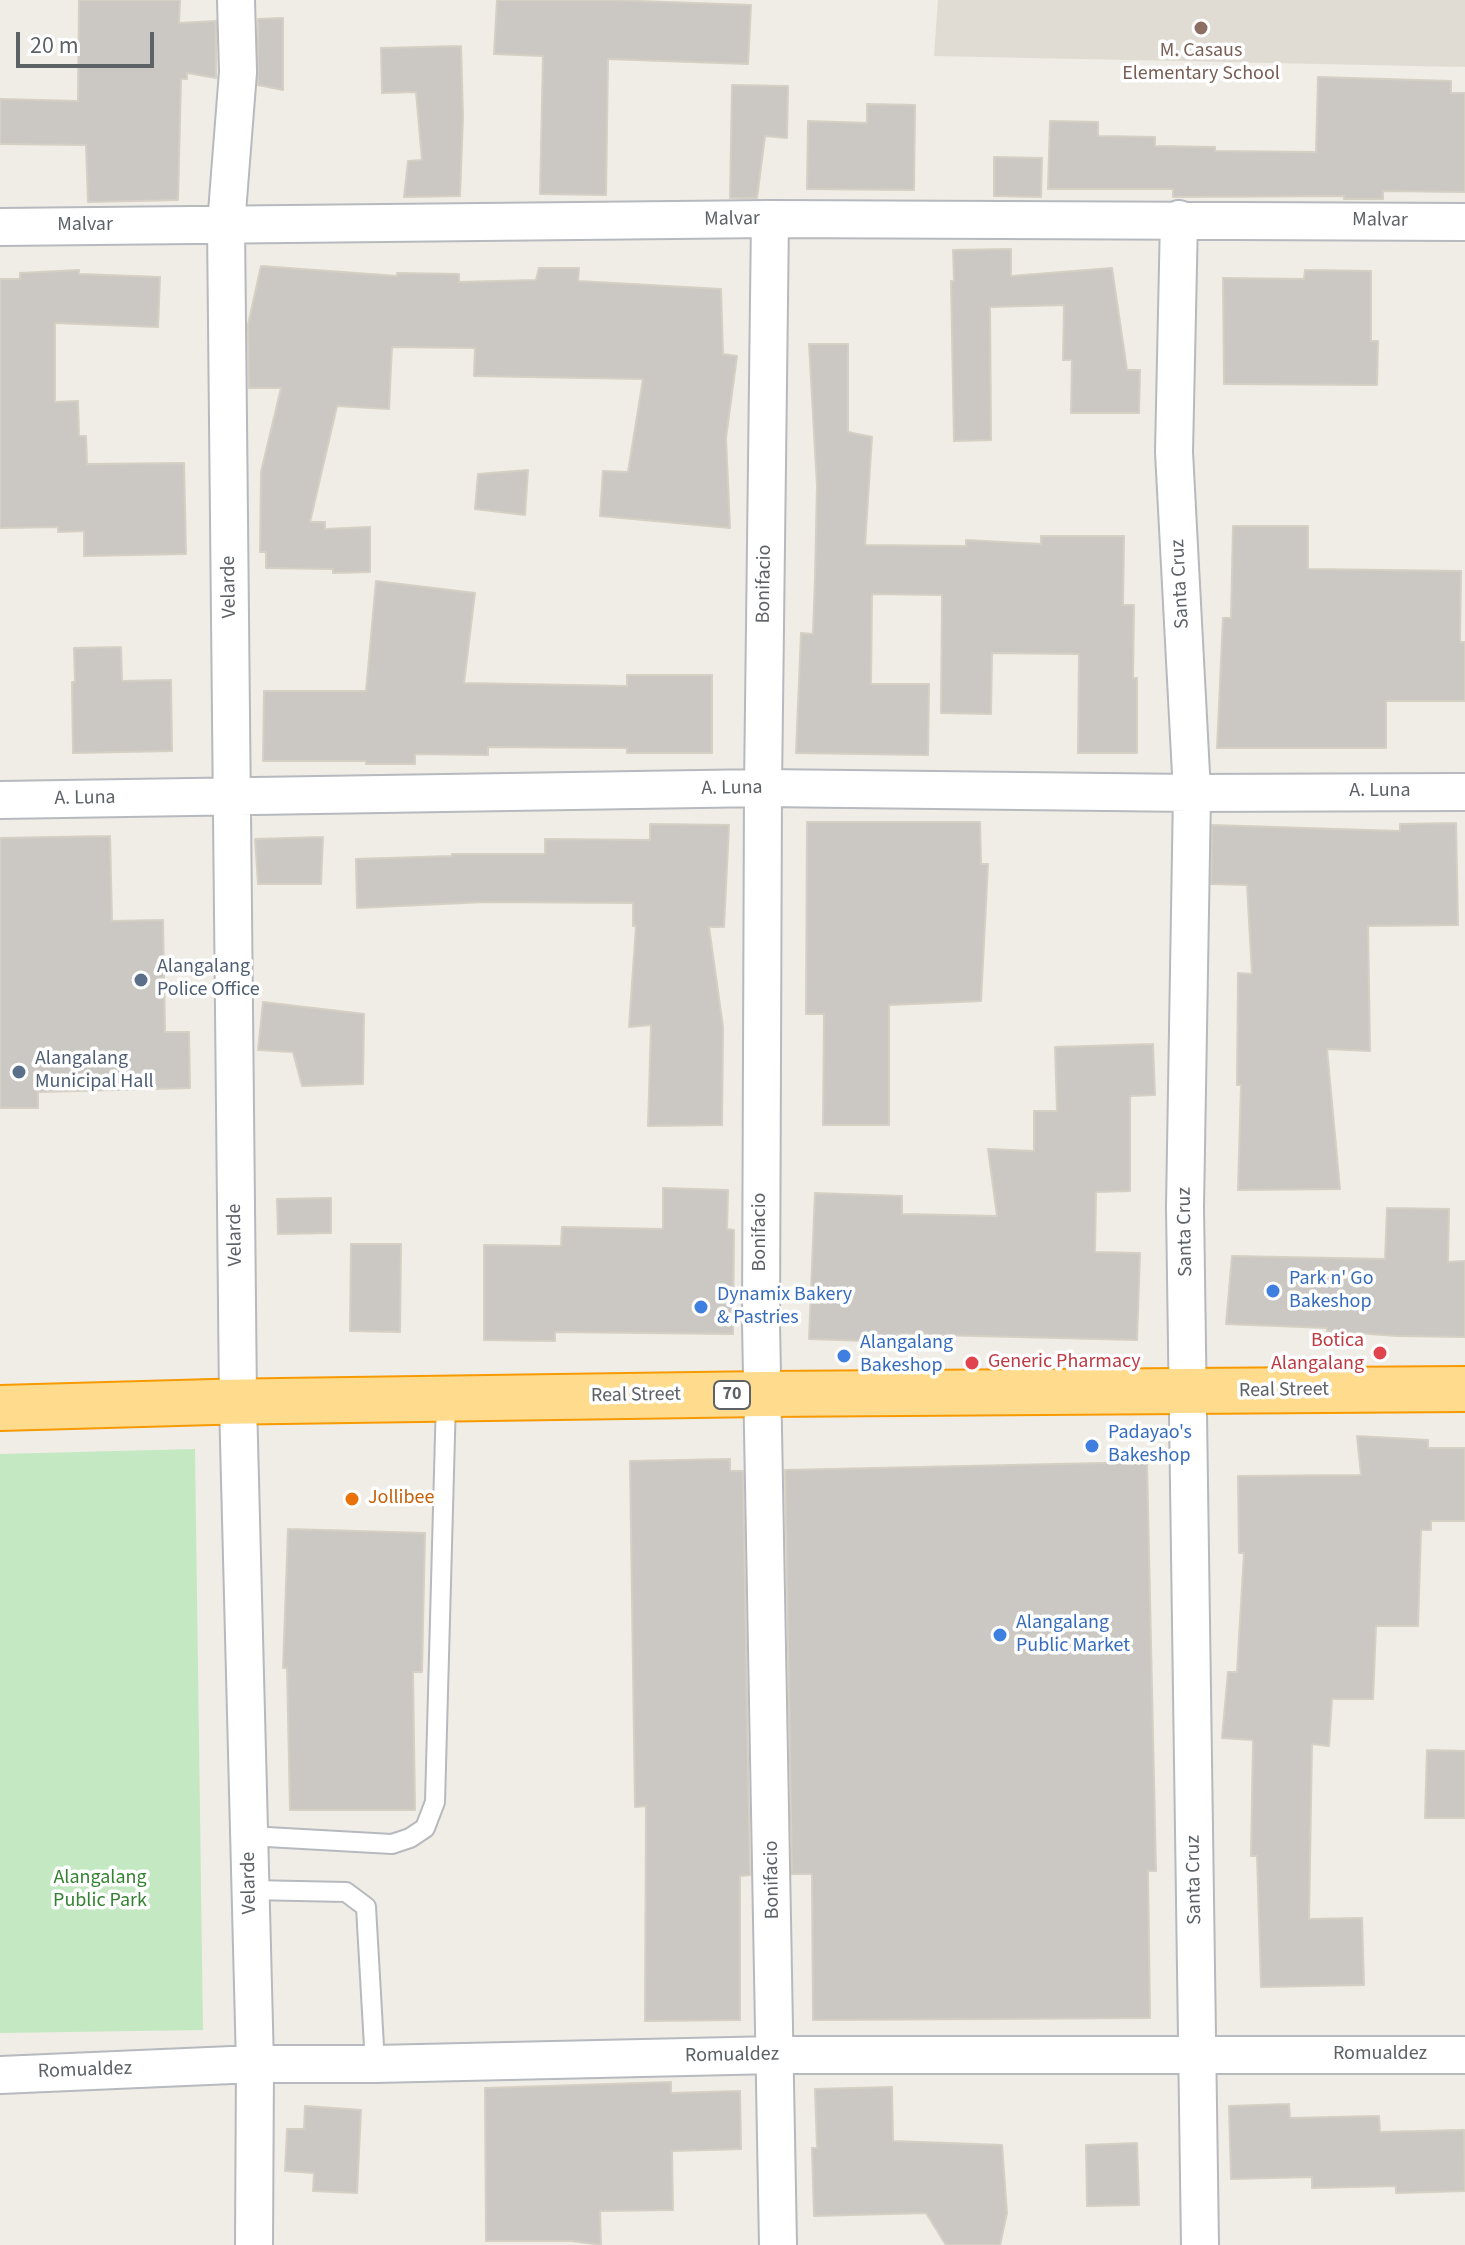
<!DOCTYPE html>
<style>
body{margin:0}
#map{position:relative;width:1465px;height:2245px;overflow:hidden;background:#f0ede6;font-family:"Source Sans 3",sans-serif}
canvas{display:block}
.scale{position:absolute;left:16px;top:32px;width:138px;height:36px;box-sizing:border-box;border:4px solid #5d6267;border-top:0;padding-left:10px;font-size:24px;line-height:28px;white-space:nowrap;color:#5d6267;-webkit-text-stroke:6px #fff;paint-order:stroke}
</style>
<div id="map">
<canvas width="1465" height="2245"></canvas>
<div class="scale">20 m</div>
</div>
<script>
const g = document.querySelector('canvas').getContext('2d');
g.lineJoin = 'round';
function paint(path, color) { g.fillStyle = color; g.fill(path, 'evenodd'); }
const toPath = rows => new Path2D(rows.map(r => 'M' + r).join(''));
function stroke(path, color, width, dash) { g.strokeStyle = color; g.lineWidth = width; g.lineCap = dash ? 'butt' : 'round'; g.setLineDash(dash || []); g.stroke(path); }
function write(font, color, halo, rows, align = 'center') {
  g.font = font + ' "Source Sans 3",sans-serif'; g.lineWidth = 7; g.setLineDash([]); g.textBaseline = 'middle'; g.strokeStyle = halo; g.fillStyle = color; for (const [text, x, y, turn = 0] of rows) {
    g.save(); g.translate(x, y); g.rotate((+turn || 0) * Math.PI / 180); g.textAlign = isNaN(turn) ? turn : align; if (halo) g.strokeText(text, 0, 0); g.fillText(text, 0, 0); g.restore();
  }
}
paint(toPath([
 [938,0,1465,0,1465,67,934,56]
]), '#e0dcd4');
paint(toPath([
 [195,1449,203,2030,0,2033,0,1454]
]), '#c4e8c2');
const building = toPath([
 [79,0,180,0,179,23,216,21,216,78,187,73,187,79,181,79,178,200,88,202,86,145,0,144,0,99,78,101,79,0],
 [497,0,611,0,751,5,748,64,608,59,606,195,540,194,543,56,494,54,497,0],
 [283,18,283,90,258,85,258,19,283,18],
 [461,46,463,117,460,196,404,197,408,161,422,160,416,92,382,93,381,48,461,46],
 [1318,77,1451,81,1451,93,1465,93,1465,192,1383,191,1383,199,1344,199,1344,196,1173,197,1173,189,1048,189,1050,121,1098,122,1098,136,1155,137,1155,146,1215,147,1215,151,1316,152,1318,77],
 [732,85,788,86,787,138,765,136,757,198,730,198,732,85],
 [867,104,915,105,914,190,807,189,808,121,867,123,867,104],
 [994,157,1042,158,1041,197,994,196,994,157],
 [1011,249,1011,276,1112,268,1127,370,1140,370,1139,413,1071,413,1072,360,1063,360,1064,305,990,307,991,440,954,441,951,281,954,281,953,250,1011,249],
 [261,266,397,276,397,273,459,274,459,282,536,280,539,268,579,268,578,281,721,289,723,354,737,356,726,438,730,528,600,516,603,471,628,472,643,379,474,376,475,348,392,347,389,409,337,406,310,522,325,522,325,529,370,527,370,572,333,573,333,569,266,568,266,552,260,552,261,472,281,388,249,388,248,325,261,266],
 [79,270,79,274,160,277,158,327,55,323,55,402,78,401,79,436,86,436,87,464,184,463,186,554,84,556,84,531,58,532,58,527,0,528,0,279,20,279,20,273,79,270],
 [1305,270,1371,271,1371,341,1378,341,1377,385,1224,384,1223,278,1304,279,1305,270],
 [809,344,848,344,848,432,872,437,865,545,966,546,966,540,1041,544,1041,536,1124,536,1123,605,1134,605,1133,678,1137,678,1137,753,1078,753,1079,654,992,653,991,714,941,713,942,595,872,594,871,684,929,684,928,755,796,753,801,633,813,634,815,577,817,486,809,344],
 [528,470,525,515,475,509,478,474,528,470],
 [1233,526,1308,526,1308,569,1461,571,1460,642,1465,642,1465,701,1386,701,1386,748,1217,748,1223,618,1231,618,1233,526],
 [376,581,475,593,464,683,627,686,627,675,712,675,712,753,627,753,627,748,488,747,488,755,415,754,415,764,366,764,366,761,263,761,264,691,366,691,376,581],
 [121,647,122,681,171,680,172,751,73,753,72,682,75,682,74,648,121,647],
 [807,822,980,822,981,864,988,864,981,1001,889,1005,889,1125,823,1125,824,1014,806,1014,807,822],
 [1456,823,1458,925,1368,926,1370,1051,1327,1049,1340,1189,1238,1190,1241,1085,1237,1085,1238,973,1252,974,1247,885,1211,884,1212,825,1400,831,1400,824,1456,823],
 [650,824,729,825,724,927,709,927,723,1027,722,1125,648,1126,651,1025,629,1027,636,926,633,926,633,903,485,902,357,908,356,859,452,856,452,854,545,854,545,839,650,840,650,824],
 [110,836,112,921,163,920,165,1032,189,1032,190,1088,38,1092,38,1108,0,1108,0,838,110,836],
 [323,837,321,884,258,884,255,839,323,837],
 [263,1002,364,1014,363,1084,302,1086,293,1052,258,1050,263,1002],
 [1153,1044,1155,1095,1130,1096,1130,1191,1096,1192,1095,1252,1140,1253,1137,1340,897,1334,896,1342,809,1339,815,1193,902,1196,902,1214,997,1216,988,1149,1034,1151,1034,1111,1057,1111,1055,1047,1153,1044],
 [663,1188,728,1190,727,1229,734,1230,733,1334,555,1332,555,1341,484,1340,484,1245,561,1246,562,1227,663,1229,663,1188],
 [331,1198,331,1233,278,1234,277,1199,331,1198],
 [1387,1208,1449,1209,1448,1262,1465,1261,1465,1337,1397,1336,1327,1331,1327,1328,1226,1324,1232,1256,1385,1259,1387,1208],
 [351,1244,401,1244,400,1332,350,1331,351,1244],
 [1357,1436,1428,1440,1428,1448,1465,1448,1465,1521,1431,1521,1431,1530,1421,1530,1418,1626,1376,1626,1373,1699,1332,1699,1329,1746,1312,1744,1309,1919,1362,1918,1364,1985,1261,1987,1257,1856,1251,1856,1253,1740,1222,1738,1228,1672,1237,1672,1244,1553,1239,1553,1238,1476,1361,1475,1357,1436],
 [730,1459,730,1471,743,1471,750,1875,740,1876,740,2020,645,2021,646,1806,635,1807,630,1461,730,1459],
 [1147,1462,1156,1871,1148,1871,1150,2018,813,2020,812,1874,792,1874,785,1470,1147,1462],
 [288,1529,425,1533,422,1672,413,1672,415,1810,290,1810,287,1668,283,1668,288,1529],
 [1427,1750,1465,1751,1465,1818,1425,1818,1427,1750],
 [671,2082,671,2093,740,2091,741,2149,672,2151,673,2210,600,2211,601,2245,572,2241,486,2241,485,2088,671,2082],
 [892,2087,893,2141,1002,2145,1007,2213,1000,2245,946,2245,926,2213,814,2216,812,2148,817,2148,815,2089,892,2087],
 [1289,2104,1290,2118,1379,2116,1380,2132,1464,2130,1465,2191,1396,2193,1396,2186,1312,2188,1312,2177,1231,2179,1229,2106,1289,2104],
 [305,2106,361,2110,357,2193,313,2191,314,2173,285,2171,287,2129,304,2129,305,2106],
 [1137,2143,1139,2205,1087,2206,1086,2145,1137,2143]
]);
paint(building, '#cbc8c3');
stroke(building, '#d5cfc4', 2);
const lane = toPath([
 [249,1836,392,1844,410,1838,425,1828,435,1802,446,1399],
 [251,1890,346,1892,366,1907,375,2064]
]);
const street = toPath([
 [236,0,238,72,226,225,238,1402,255,2064,254,2245],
 [770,219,763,788,761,1322,778,2245],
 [1179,219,1174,452,1192,793,1185,1207,1200,2245],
 [0,227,770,219,1465,222],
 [0,800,763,788,1192,793,1465,792],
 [0,2075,255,2064,375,2064,776,2055,1465,2055]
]);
const highway = toPath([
 [0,1408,213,1402,764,1394,1465,1389]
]);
stroke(lane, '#b6b9bd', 22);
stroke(street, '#b6b9bd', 40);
stroke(highway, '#f69a00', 48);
stroke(lane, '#fff', 18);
stroke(street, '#fff', 36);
stroke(highway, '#ffdb8e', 44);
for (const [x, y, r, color] of [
 [1201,28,8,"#8d6e63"],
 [141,980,8,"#5c6f8a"],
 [19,1072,8,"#5c6f8a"],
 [1273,1291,8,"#3f7fe0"],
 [701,1307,8,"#3f7fe0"],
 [1380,1353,8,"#e0444e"],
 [844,1356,8,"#3f7fe0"],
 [972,1363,8,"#e0444e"],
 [1092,1446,8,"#3f7fe0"],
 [352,1499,8,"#e8710a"],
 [1000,1635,8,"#3f7fe0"]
]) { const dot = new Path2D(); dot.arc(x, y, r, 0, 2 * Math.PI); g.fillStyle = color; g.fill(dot); stroke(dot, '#fff', 3); }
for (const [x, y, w] of [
 [732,1395,36]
]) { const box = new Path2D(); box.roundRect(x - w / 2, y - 14, w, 28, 6); g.fillStyle = '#fff'; g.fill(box); stroke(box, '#5d6267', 2); }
write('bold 18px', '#5d6267', null, [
 ["70",732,1395]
]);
write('20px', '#785e54', '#fff', [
 ["M. Casaus",1201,52],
 ["Elementary School",1201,75]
]);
write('20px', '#5d6267', '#fff', [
 ["Malvar",732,220,-1],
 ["Malvar",1380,221,1],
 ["Malvar",85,226],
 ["Bonifacio",765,584,-89],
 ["Santa Cruz",1181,584,-93],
 ["Velarde",230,587,-91],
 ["A. Luna",732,789,-1],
 ["A. Luna",1380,792],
 ["A. Luna",85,799,-1],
 ["Bonifacio",761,1232,-90],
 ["Santa Cruz",1186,1232,-91],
 ["Velarde",236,1235,-91],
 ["Real Street",1284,1391,-1],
 ["Real Street",636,1396,-1],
 ["Bonifacio",773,1880,-91],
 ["Santa Cruz",1195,1880,-91],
 ["Velarde",250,1883,-91],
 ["Romualdez",1380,2055],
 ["Romualdez",732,2056,-1],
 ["Romualdez",85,2071,-2]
]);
write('20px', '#4e5e75', '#fff', [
 ["Alangalang",157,968],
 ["Police Office",157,991],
 ["Alangalang",35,1060],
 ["Municipal Hall",35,1083]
], 'left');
write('20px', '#366cbe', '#fff', [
 ["Park n' Go",1289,1280],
 ["Bakeshop",1289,1303],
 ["Dynamix Bakery",717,1296],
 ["& Pastries",717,1319],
 ["Alangalang",860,1344],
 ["Bakeshop",860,1367],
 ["Padayao's",1108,1434],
 ["Bakeshop",1108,1457],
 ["Alangalang",1016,1624],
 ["Public Market",1016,1647]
], 'left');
write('20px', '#be3a42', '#fff', [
 ["Botica",1364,1342],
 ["Alangalang",1364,1365],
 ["Generic Pharmacy",988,1363,"left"]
], 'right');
write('20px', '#c56008', '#fff', [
 ["Jollibee",368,1499]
], 'left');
write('20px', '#338231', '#fff', [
 ["Alangalang",100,1879],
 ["Public Park",100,1902]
]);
</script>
